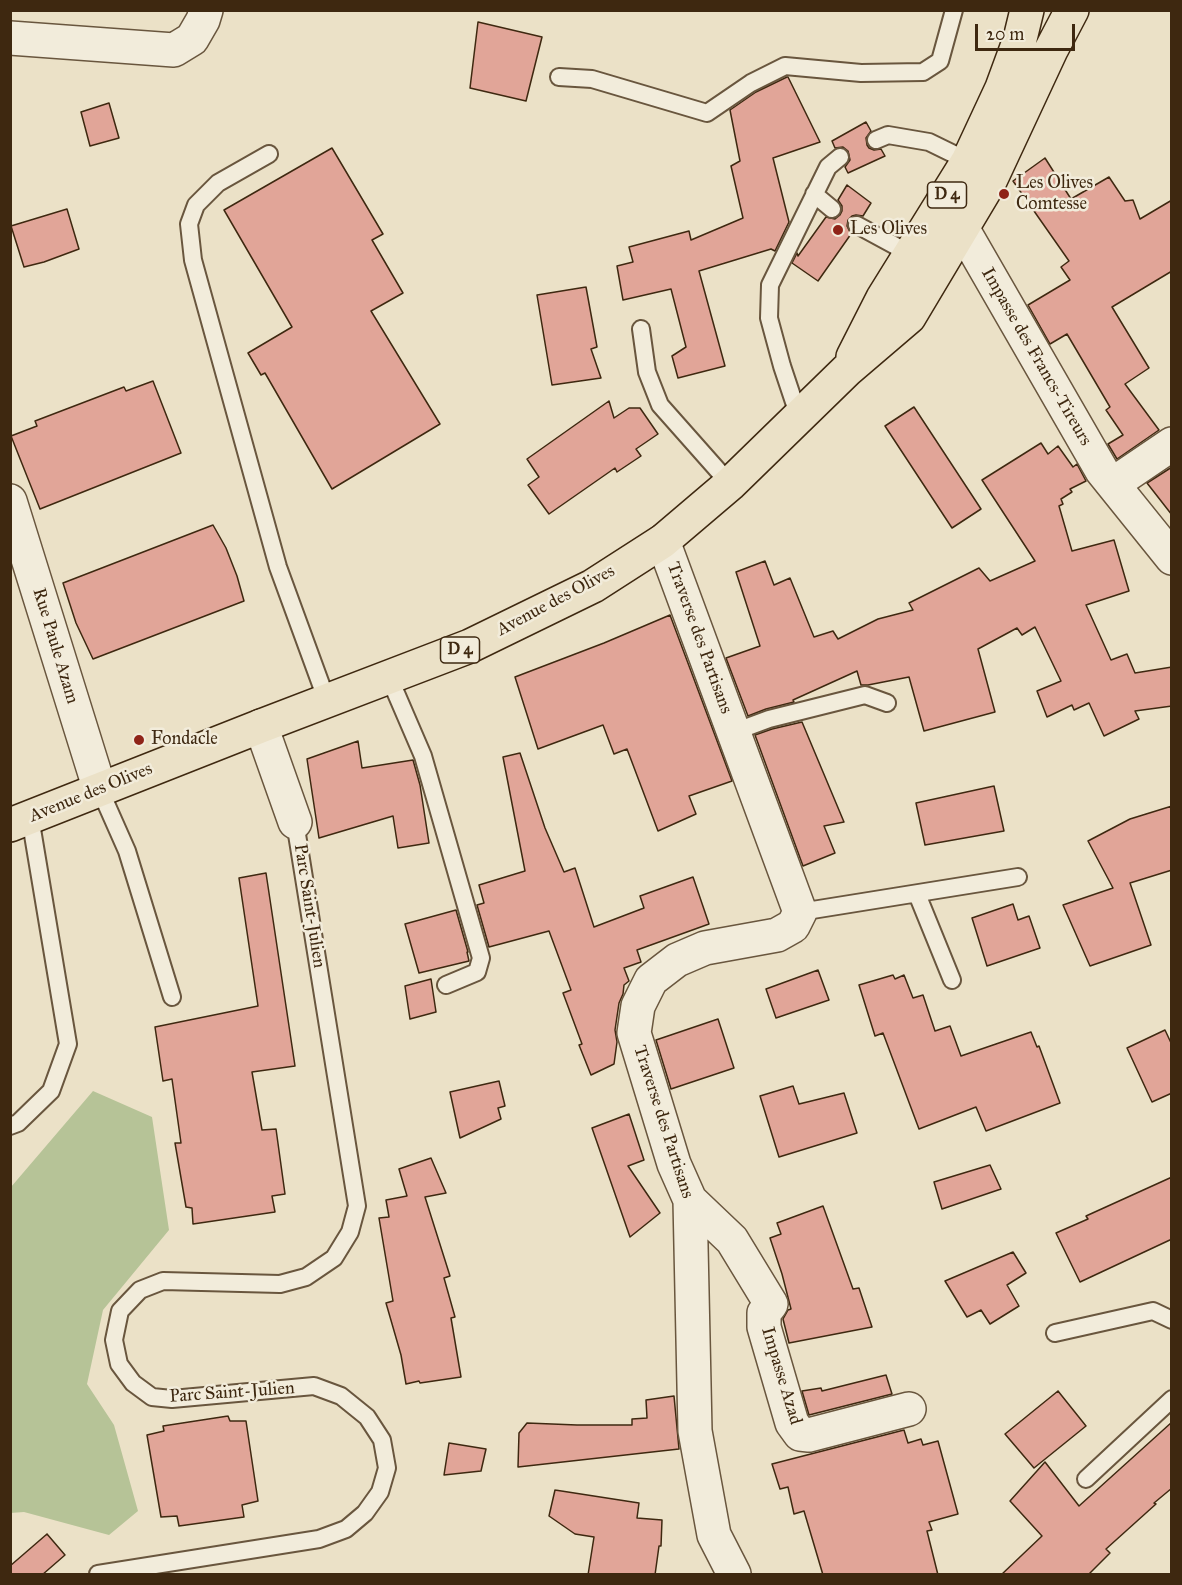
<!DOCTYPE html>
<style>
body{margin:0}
#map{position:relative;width:1182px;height:1585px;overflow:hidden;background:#ebe1c7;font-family:"IM FELL Great Primer",serif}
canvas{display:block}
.frame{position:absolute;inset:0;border:12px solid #3e2810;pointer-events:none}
.scale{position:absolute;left:975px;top:24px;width:100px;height:27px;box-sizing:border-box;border:3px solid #3e2810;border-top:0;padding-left:8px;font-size:18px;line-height:21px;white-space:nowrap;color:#3e2810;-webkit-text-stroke:4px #f2ecdb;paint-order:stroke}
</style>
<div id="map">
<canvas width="1182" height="1585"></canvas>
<div class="frame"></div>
<div class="scale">20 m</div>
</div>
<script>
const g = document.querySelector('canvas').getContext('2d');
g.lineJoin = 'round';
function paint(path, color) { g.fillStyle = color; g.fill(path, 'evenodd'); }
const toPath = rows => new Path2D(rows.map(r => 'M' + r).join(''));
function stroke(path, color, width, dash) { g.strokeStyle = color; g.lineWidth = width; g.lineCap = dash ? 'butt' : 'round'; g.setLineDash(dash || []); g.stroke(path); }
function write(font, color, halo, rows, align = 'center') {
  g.font = font + ' "IM FELL Great Primer",serif'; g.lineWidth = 5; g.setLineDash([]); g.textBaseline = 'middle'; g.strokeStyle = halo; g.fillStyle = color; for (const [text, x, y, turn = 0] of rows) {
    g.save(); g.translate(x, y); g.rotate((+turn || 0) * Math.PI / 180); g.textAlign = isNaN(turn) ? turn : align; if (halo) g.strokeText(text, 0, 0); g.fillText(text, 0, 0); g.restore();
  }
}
paint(toPath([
 [93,1091,152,1117,169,1230,103,1310,87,1384,114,1425,138,1511,109,1535,24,1512,10,1513,11,1187]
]), '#b6c397');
const building = toPath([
 [478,22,542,37,526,101,470,88,478,22],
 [787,77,788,77,820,142,773,158,789,222,775,251,771,249,699,271,725,366,678,378,672,356,686,347,671,289,623,300,617,266,633,262,629,247,689,231,691,240,743,218,731,166,740,161,730,110,756,92,787,77],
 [109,103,119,138,90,146,81,112,109,103],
 [866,122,871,131,866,138,867,145,869,148,874,150,881,149,885,156,848,173,845,167,850,160,848,151,843,147,835,148,832,141,866,122],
 [332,148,383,234,372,240,403,293,371,311,440,424,332,489,265,373,261,375,248,353,292,327,224,210,332,148],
 [1045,158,1071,199,1109,177,1125,201,1133,200,1140,219,1172,200,1172,271,1112,307,1149,368,1125,384,1159,430,1117,459,1108,444,1123,435,1106,410,1110,407,1067,334,1050,344,1028,305,1070,280,1061,267,1069,261,1013,181,1045,158],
 [847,185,871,203,863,216,856,215,852,216,848,220,847,226,851,234,818,281,792,263,797,253,798,256,826,217,835,219,840,215,842,211,842,206,838,200,847,185],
 [67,209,79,249,44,262,24,267,11,226,67,209],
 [586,287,597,347,591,349,601,378,552,385,537,295,586,287],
 [153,381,181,453,40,509,11,436,37,426,35,421,124,387,126,391,153,381],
 [609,401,614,418,629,408,640,408,658,434,636,449,641,456,617,472,615,468,549,514,528,485,539,477,527,459,609,401],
 [914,407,981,509,952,528,885,426,914,407],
 [1041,443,1048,454,1058,446,1073,467,1077,464,1086,481,1070,489,1072,492,1061,499,1063,504,1059,506,1072,551,1114,540,1129,591,1086,605,1111,660,1127,654,1135,673,1172,667,1172,706,1135,711,1139,719,1104,736,1089,703,1074,710,1072,705,1047,717,1037,691,1061,681,1035,627,1022,635,1017,628,978,649,995,712,924,731,909,677,868,685,861,685,857,671,793,700,794,702,766,709,748,716,726,658,760,646,736,572,765,561,774,585,790,578,814,637,833,631,838,639,878,619,913,610,909,603,979,568,990,581,1035,561,982,480,1041,443],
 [1172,467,1172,515,1147,483,1172,467],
 [213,525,226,548,237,576,244,601,93,659,76,623,63,583,213,525],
 [670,615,732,781,689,796,696,814,658,831,627,749,614,754,603,725,538,749,515,677,604,643,670,615],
 [802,722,844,822,824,826,835,853,803,866,755,735,772,729,802,722],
 [358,741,362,768,413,760,420,785,429,843,398,848,393,816,319,838,307,759,358,741],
 [520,753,545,828,564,872,575,868,594,927,644,908,640,896,693,877,709,924,637,950,641,962,624,968,629,981,624,985,623,994,619,1003,615,1030,617,1042,614,1064,591,1075,579,1045,582,1044,563,993,571,990,549,931,489,947,477,905,484,903,479,885,525,871,503,757,520,753],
 [994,786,1004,831,925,845,916,803,994,786],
 [1172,806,1172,870,1130,883,1151,945,1090,966,1063,905,1113,888,1088,841,1130,819,1172,806],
 [266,873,295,1066,252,1072,262,1130,276,1129,285,1194,272,1196,275,1212,193,1224,192,1208,186,1207,175,1143,181,1143,172,1079,163,1081,155,1027,258,1006,239,878,266,873],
 [1013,904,1018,920,1029,916,1040,948,987,966,972,918,1013,904],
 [456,910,468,952,467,952,469,961,419,973,405,924,456,910],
 [818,970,829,1000,776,1018,766,989,818,970],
 [893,975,895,979,904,975,913,998,923,995,935,1031,950,1026,961,1056,1031,1032,1037,1047,1039,1046,1060,1103,986,1131,976,1107,919,1129,883,1033,875,1036,859,985,893,975],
 [431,979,436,1012,410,1019,405,986,431,979],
 [718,1019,734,1068,671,1089,656,1040,718,1019],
 [1165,1030,1172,1045,1172,1093,1152,1102,1127,1048,1165,1030],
 [499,1081,505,1106,498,1108,501,1119,460,1138,450,1092,499,1081],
 [793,1086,799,1104,844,1093,857,1133,779,1157,760,1096,793,1086],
 [629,1114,644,1160,628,1166,660,1213,630,1237,592,1128,629,1114],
 [431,1158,446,1193,425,1197,450,1276,444,1278,455,1317,451,1318,461,1377,420,1383,419,1381,406,1384,401,1355,386,1303,393,1301,379,1218,389,1217,386,1200,407,1196,399,1169,431,1158],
 [990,1165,1001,1189,942,1209,934,1182,990,1165],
 [1172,1177,1172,1239,1080,1282,1056,1233,1088,1219,1086,1216,1172,1177],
 [823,1206,853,1289,859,1288,872,1327,789,1343,783,1319,788,1310,791,1309,782,1274,770,1238,781,1234,777,1223,823,1206],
 [1013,1252,1026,1273,1007,1285,1019,1306,990,1324,981,1310,967,1317,945,1281,1013,1252],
 [886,1375,892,1394,809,1415,802,1391,821,1388,822,1391,886,1375],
 [1058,1391,1086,1426,1034,1468,1005,1434,1058,1391],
 [674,1396,679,1449,518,1467,519,1433,527,1423,577,1425,632,1425,632,1419,647,1418,646,1400,674,1396],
 [228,1416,230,1421,246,1421,258,1501,242,1505,244,1517,179,1526,177,1516,161,1517,147,1435,164,1431,163,1426,228,1416],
 [1172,1422,1172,1488,1154,1503,1156,1504,1106,1549,1110,1553,1088,1575,1001,1575,1042,1536,1010,1501,1045,1462,1079,1506,1172,1422],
 [904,1430,908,1443,921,1439,923,1445,938,1441,958,1514,929,1522,932,1530,927,1531,938,1575,823,1575,804,1511,794,1514,788,1487,780,1489,772,1464,904,1430],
 [449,1443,486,1449,481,1471,444,1475,449,1443],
 [555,1490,639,1503,637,1518,662,1520,661,1546,659,1546,655,1575,588,1575,594,1537,575,1534,549,1516,555,1490],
 [47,1534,65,1555,42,1575,10,1575,10,1566,47,1534]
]);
paint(building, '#e1a598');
stroke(building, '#3e2810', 1.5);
const lane = toPath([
 [559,77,592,79,707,113,751,83,785,66,861,73,923,72,940,61,954,10],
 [876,140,888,135,929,142,974,164],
 [269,154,218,183,196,205,189,224,193,260,278,567,327,701],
 [814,194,832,209],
 [857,225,916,257],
 [641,329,647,372,660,405,730,484],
 [799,417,782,366,769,318,770,285,828,167,840,157],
 [389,677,423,756,481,958,477,972,446,985],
 [734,732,769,719,865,695,887,703],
 [100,790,127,851,172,997],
 [917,894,952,980],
 [800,912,1018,877],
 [10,1126,18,1123,51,1091,68,1044,30,817],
 [1055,1333,1153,1311,1172,1320],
 [1086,1479,1172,1399],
 [98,1574,319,1539,346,1529,365,1513,380,1492,387,1468,382,1440,367,1417,341,1396,314,1386,172,1399,152,1397,133,1383,119,1364,114,1340,120,1311,140,1290,163,1281,280,1284,306,1277,334,1258,350,1232,357,1206,295,822]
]);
const street = toPath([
 [10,38,174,50,192,39,203,20,206,10],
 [962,228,1102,471,1172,558],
 [1113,484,1172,444],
 [10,501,100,790],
 [663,541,800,912,793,926,777,935,705,948,677,960,651,980,638,1006,634,1033,674,1164,690,1200,695,1431,714,1535,734,1574],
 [261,726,295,822],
 [690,1200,732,1240,771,1304,764,1313,764,1327,792,1423,800,1434,809,1435,909,1409]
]);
const primary = toPath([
 [853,357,883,298,968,161,1002,88,1020,39,1027,10],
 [10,825,261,726,470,646,593,586,663,541,730,484,847,370,909,317,989,183,1051,50,1072,10]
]);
stroke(lane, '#69563e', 20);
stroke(street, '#69563e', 36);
stroke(primary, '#3e2810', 36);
stroke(lane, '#f2ecdb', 16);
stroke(street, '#f2ecdb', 33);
stroke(primary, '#ebe1c7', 33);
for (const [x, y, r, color] of [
 [1004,194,6,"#8f2418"],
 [838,230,6,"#8f2418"],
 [139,740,6,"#8f2418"]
]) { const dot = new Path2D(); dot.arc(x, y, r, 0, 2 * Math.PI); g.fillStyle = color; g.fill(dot); stroke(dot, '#f2ecdb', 2); }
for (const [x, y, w] of [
 [947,195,39],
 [460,650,39]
]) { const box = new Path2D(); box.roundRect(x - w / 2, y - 13, w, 26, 4.5); g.fillStyle = '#f2ecdb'; g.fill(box); stroke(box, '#3e2810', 1.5); }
write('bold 16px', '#3e2810', null, [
 ["D 4",947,195],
 ["D 4",460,650]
]);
write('18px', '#3e2810', '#f2ecdb', [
 ["Les Olives",1016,184],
 ["Comtesse",1016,205],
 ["Les Olives",850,230],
 ["Fondacle",151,740]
], 'left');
write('18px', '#3e2810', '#f2ecdb', [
 ["Impasse des Francs-Tireurs",1036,357,60],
 ["Avenue des Olives",556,601,-28],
 ["Traverse des Partisans",699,638,70],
 ["Rue Paule Azam",55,646,73],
 ["Avenue des Olives",91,793,-22],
 ["Parc Saint-Julien",309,906,81],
 ["Traverse des Partisans",663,1122,72],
 ["Impasse Azad",781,1376,73],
 ["Parc Saint-Julien",232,1393,-4]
]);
</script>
